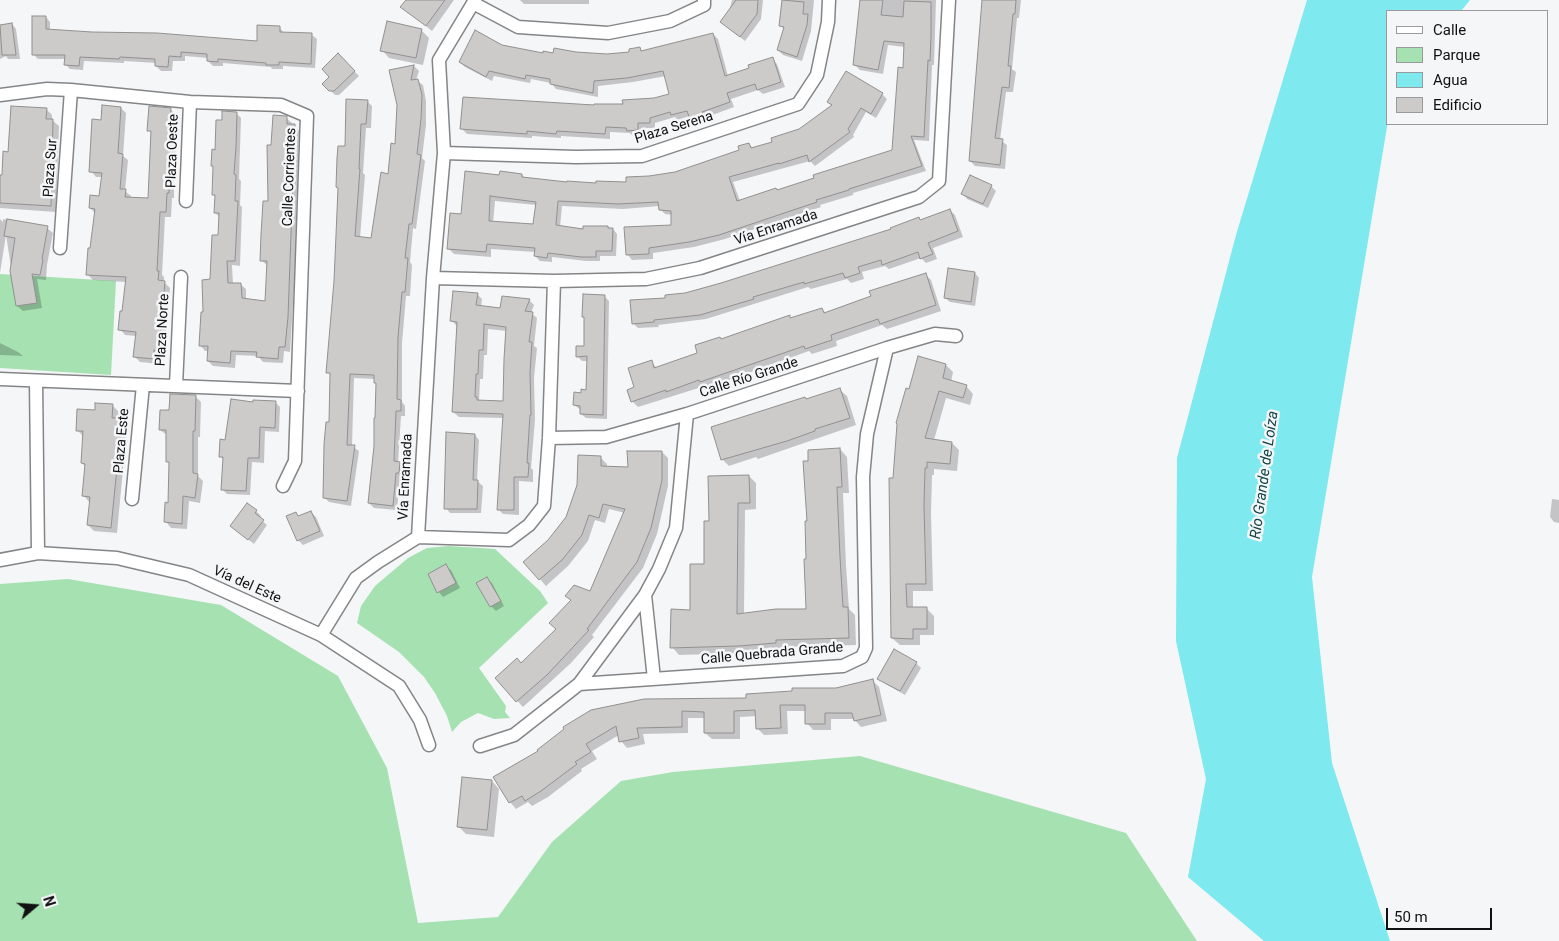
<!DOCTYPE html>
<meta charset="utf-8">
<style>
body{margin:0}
#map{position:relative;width:1559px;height:941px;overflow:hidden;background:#f5f6f8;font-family:Roboto,sans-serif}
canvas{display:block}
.legend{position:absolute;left:1386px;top:10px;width:162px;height:115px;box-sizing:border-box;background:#f5f6f8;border:1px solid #9a9a9c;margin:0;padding:6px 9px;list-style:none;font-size:15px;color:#111112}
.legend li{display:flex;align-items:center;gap:10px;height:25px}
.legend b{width:25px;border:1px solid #9a9a9c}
.north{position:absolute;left:10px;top:881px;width:50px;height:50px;-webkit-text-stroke:4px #f5f6f8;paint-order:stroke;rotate:72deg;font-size:14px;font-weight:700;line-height:20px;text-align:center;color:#111112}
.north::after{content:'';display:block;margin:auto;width:18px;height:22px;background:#111112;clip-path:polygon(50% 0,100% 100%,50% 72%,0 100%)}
.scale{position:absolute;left:1386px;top:908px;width:106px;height:22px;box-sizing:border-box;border:2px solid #111112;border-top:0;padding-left:6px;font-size:15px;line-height:18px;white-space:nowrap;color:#111112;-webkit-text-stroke:4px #f5f6f8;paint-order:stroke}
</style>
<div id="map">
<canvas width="1559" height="941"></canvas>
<ul class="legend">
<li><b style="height:6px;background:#fff"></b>Calle</li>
<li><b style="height:14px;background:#a6e1b1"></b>Parque</li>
<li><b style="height:14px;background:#7ee9ee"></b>Agua</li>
<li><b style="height:14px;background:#cdcbca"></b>Edificio</li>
</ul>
<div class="north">N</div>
<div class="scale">50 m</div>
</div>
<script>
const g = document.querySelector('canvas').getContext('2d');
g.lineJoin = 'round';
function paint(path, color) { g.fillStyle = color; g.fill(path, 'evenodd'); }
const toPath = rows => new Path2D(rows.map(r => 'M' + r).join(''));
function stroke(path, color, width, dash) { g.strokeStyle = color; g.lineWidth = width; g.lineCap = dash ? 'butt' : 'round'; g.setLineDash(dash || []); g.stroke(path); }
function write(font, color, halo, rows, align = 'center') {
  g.font = font + ' Roboto,sans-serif'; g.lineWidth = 5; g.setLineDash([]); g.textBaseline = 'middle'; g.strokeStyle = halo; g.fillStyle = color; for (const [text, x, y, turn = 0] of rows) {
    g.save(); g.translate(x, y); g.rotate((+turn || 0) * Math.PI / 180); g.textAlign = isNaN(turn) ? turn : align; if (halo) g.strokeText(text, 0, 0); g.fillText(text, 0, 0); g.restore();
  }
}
paint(toPath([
 [0,274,116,281,111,375,0,368],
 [449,546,495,549,540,591,548,603,479,668,506,706,505,712,510,718,494,719,478,713,461,722,452,732,447,716,435,693,424,677,399,652,357,623,361,606,375,586,408,558,427,548],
 [68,579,221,605,338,676,387,768,418,923,498,917,552,842,621,781,673,772,860,756,1126,833,1197,941,0,941,0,584]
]), '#a6e1b1');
paint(toPath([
 [1307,0,1470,0,1461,11,1388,11,1388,121,1312,577,1332,763,1390,941,1264,941,1188,877,1206,779,1176,641,1177,458,1236,235]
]), '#7ee9ee');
paint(toPath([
 [407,0,454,0,432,31,402,7],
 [520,0,589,0,589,4,524,4],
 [732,0,763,0,761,19,745,41,726,26],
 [783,0,814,0,811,31,802,61,783,55,778,50,785,30,781,26],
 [860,0,936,0,934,65,932,65,929,141,914,140,926,171,853,193,853,195,820,205,821,207,725,239,694,247,653,253,653,259,632,260,628,255,672,226,672,215,665,214,660,209,660,206,623,209,562,206,560,227,584,230,608,227,613,229,617,234,616,256,600,256,600,261,586,261,552,257,552,262,540,261,535,256,535,252,491,249,491,257,454,254,449,249,462,216,500,176,522,175,526,179,597,184,627,183,649,177,675,173,741,151,749,144,754,149,773,143,799,130,832,106,828,102,882,94,887,99,876,118,866,112,853,135,854,137,815,166,810,161,733,182,740,201,777,191,893,151,904,69,905,47,888,45,883,74,860,70,855,65],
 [495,201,536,205,534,226,493,223],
 [983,0,1021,0,1019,18,1017,18,1012,69,1016,72,1013,92,1006,92,1000,140,1007,145,1005,169,975,166,970,161],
 [46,17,50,22,50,30,258,42,279,27,284,33,312,35,317,39,315,68,283,66,283,69,272,69,271,67,223,63,223,66,213,66,208,61,208,58,185,56,185,61,173,61,172,71,161,71,156,66,156,63,124,61,124,63,84,61,83,70,70,69,65,64,66,59,38,59,33,54],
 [12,24,16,29,20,59,8,59,6,56,0,59,0,26],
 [421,30,429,38,423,65,389,58,382,50],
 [713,34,718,39,728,76,751,68,772,58,777,64,785,87,763,94,758,90,731,99,734,107,707,117,708,120,696,124,690,116,677,120,675,117,655,123,655,128,642,128,642,135,633,136,630,133,610,132,610,139,561,136,561,138,532,136,532,138,467,134,462,129,595,107,624,106,671,95,666,76,633,82,598,86,598,97,556,89,551,83,531,79,530,83,494,76,492,81,465,67,460,62,502,46,544,55,607,56,631,53,640,48,643,52],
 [338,55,359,76,339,95,335,95,324,84,331,77],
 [414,66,419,71,416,80,423,85,426,101,426,125,422,158,425,161,416,229,413,228,410,262,412,265,410,296,406,296,402,343,402,402,405,406,405,416,401,416,398,463,404,468,404,477,400,477,397,510,374,508,369,503,375,446,377,384,375,379,354,378,352,446,359,451,351,506,329,502,324,497,330,423,331,376,328,372,346,148,367,101,372,106,371,128,366,128,363,173,365,175,360,238,373,240,396,145,398,105,391,71],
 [121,108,126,113,123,156,128,160,125,191,131,196,131,199,149,199,152,134,149,130,170,109,176,115,173,149,178,154,177,171,174,171,174,198,172,198,171,217,165,217,162,275,164,277,164,282,170,288,164,355,160,354,159,364,140,362,134,356,136,336,125,335,120,329,123,313,126,282,93,280,88,275,95,213,90,208,101,197,102,177,96,177,91,171,102,121],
 [46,109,52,115,52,120,59,126,56,212,0,208,0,176,3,175,10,153],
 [236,113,241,118,239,179,241,181,240,205,242,207,240,266,232,265,233,284,240,284,246,289,246,300,266,302,268,266,261,260,270,202,273,146,286,118,292,123,292,125,294,125,299,131,294,287,290,352,284,351,283,363,263,362,258,356,236,355,235,368,213,366,208,361,209,351,205,351,200,345,204,313,219,236,220,217,215,213,216,196,214,194,214,167,212,165,223,122],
 [991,186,996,191,988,208,967,199,963,194],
 [950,210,955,215,963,237,933,248,937,259,926,263,921,258,889,269,885,266,862,272,864,279,851,283,847,279,811,289,808,287,706,319,658,325,659,327,638,328,633,323,667,299,721,284,892,230,919,219,921,221],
 [0,219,3,222,3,219,47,228,53,233,47,265,46,280,37,279,42,308,23,311,17,306,6,235,0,273],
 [975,273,979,278,975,306,950,302,945,298],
 [925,274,931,280,941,311,887,329,882,325,836,341,837,346,812,354,809,351,707,388,705,386,638,407,632,401,636,388,651,362,657,368,699,353,721,340,789,317,791,319,822,309,826,313,872,297],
 [477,294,482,299,481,307,502,309,529,300,534,305,531,313,537,318,534,346,537,348,534,378,535,420,531,468,533,470,533,482,519,481,519,515,503,514,498,509,504,418,459,417,453,412,457,326,452,321],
 [488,329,507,331,504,402,479,402,480,379,483,379,484,355,487,355],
 [605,297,609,301,607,419,586,418,581,414,581,410,574,405,582,394,587,391,588,361,582,361,577,356,585,347,585,318,583,317],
 [0,343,18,352,23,356,0,355],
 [919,357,946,365,953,372,951,382,966,386,973,394,970,405,946,398,934,440,952,443,959,450,957,471,934,469,934,475,932,475,931,514,933,591,913,591,913,609,927,609,934,616,934,635,920,635,920,645,900,645,892,638,894,480,910,391],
 [840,390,847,396,856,425,758,459,756,457,729,466,722,459,806,400],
 [195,396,201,402,200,437,198,437,198,476,203,481,200,503,189,501,187,529,171,528,166,522,169,504,170,464,168,462,167,435,160,430,170,412],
 [275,402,280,407,279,432,265,431,264,463,252,462,250,495,227,494,222,489,224,460,221,457,226,441,254,403],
 [112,405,119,412,118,419,121,419,127,426,117,533,94,531,88,525,90,503,84,496,86,467,82,463,84,437,77,430,96,412],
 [475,435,479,440,477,481,483,486,481,513,450,513,446,508],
 [840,449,847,457,849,493,843,493,846,565,849,609,855,615,856,645,782,647,783,650,746,653,679,655,672,647,691,611,705,565,710,522,749,476,756,483,756,509,745,510,744,614,807,610,810,462],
 [662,452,668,458,668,486,657,534,643,568,592,635,594,637,571,663,523,707,496,678,522,665,591,593,625,513,609,509,605,523,595,520,588,541,568,566,546,586,525,562,549,541,568,518,601,458,607,464,607,467,629,468],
 [1552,499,1559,500,1559,523,1554,522,1550,517],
 [256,511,261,516,259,518,267,525,254,544,231,526],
 [311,512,316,517,324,536,303,545,298,540,296,513,300,517],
 [446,566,451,570,460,588,443,597,439,592],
 [487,578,492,583,504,606,496,611,491,606],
 [916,663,921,668,905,695,884,683,879,678],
 [872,680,879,687,887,721,861,727,854,719,831,719,831,730,813,730,807,723,806,711,787,711,788,734,764,735,757,728,757,716,740,717,740,739,712,739,705,733,705,718,688,718,688,733,643,734,645,744,627,748,621,741,619,735,592,751,597,759,581,769,582,771,548,797,532,806,528,802,516,809,510,802,540,752,566,730,747,699,836,689],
 [492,781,499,789,494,837,466,834,459,827]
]), '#0003');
const building = toPath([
 [406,0,445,0,426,26,400,7,406,0],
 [736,0,758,0,757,14,740,37,720,22,736,0],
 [782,0,804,2,803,14,808,14,807,25,797,57,777,50,784,27,779,26,782,0],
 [860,0,883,0,881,15,903,17,904,1,931,2,931,36,930,61,928,60,924,137,911,136,922,166,849,189,849,190,816,200,817,202,719,235,689,242,649,248,649,254,626,255,624,227,671,225,671,211,659,210,658,202,618,204,558,201,556,225,583,229,583,226,608,226,608,228,613,228,612,251,596,251,596,257,581,257,548,253,547,258,534,256,535,248,487,244,486,252,447,249,450,213,461,214,465,171,499,175,500,171,522,174,522,177,567,182,567,181,596,183,596,181,626,182,626,177,649,176,675,172,739,150,738,146,749,143,751,148,772,142,771,138,799,129,832,105,827,102,846,71,883,93,871,114,861,108,848,129,850,132,809,162,807,155,779,164,779,163,729,177,737,201,776,188,777,190,814,178,813,175,892,150,898,67,903,68,904,43,884,41,878,70,853,65,860,0],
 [490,196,536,202,533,224,489,221,490,196],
 [982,0,1016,0,1015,14,1013,14,1008,66,1011,66,1009,88,1002,87,995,138,1003,139,1000,165,969,161,982,0],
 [32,16,46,16,46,29,92,32,157,33,257,41,257,25,280,26,280,32,312,33,311,64,279,62,279,65,266,65,266,63,218,59,218,62,207,61,207,54,181,52,181,57,169,56,168,67,155,66,155,59,120,57,119,59,80,57,79,66,64,65,65,55,32,55,32,16],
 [387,21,422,29,416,58,380,51,387,21],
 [12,23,16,55,2,55,0,25,12,23],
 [475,30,502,45,543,53,543,51,553,53,554,48,576,52,607,54,629,52,629,49,640,47,641,51,713,33,725,76,749,68,748,65,773,57,781,82,757,90,755,84,727,93,730,102,702,112,704,115,690,119,687,111,671,115,670,112,650,118,650,123,638,123,638,130,627,131,626,128,606,127,605,134,557,131,556,134,527,131,527,134,460,129,463,97,594,105,594,104,623,104,622,100,654,98,669,94,663,71,627,78,594,81,593,93,550,84,550,79,526,75,525,79,489,71,486,77,459,62,475,30],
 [338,53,355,71,334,91,329,91,322,84,329,77,322,69,338,53],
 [414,65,411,80,418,79,422,95,421,119,417,154,421,155,412,224,409,224,405,258,408,258,405,292,402,292,398,337,397,399,401,400,401,411,396,411,394,461,400,462,399,473,396,473,393,506,368,503,374,446,374,418,375,418,376,383,374,383,374,375,350,374,347,445,355,445,347,501,323,498,324,444,326,422,329,422,330,373,326,373,334,281,338,188,336,187,337,158,338,146,345,146,346,99,368,100,366,124,361,124,359,169,360,169,355,236,371,238,381,172,388,174,391,143,395,144,397,105,389,70,414,65],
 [102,105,121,107,118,153,123,154,120,189,126,189,125,197,148,198,151,131,147,131,149,106,171,108,168,147,173,148,172,166,169,166,169,193,167,193,166,212,160,212,157,271,159,271,158,280,165,281,159,350,154,350,154,359,133,357,136,332,118,330,120,311,122,311,126,277,86,275,88,248,90,248,95,209,89,208,90,195,99,196,102,173,89,172,92,119,101,120,102,105],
 [11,106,47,108,46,119,53,119,51,206,0,203,0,175,2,175,3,151,8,152,11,106],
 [222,111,237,112,236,147,234,174,236,175,235,201,238,201,235,261,227,261,228,283,241,283,242,298,265,301,267,261,260,261,261,235,263,201,268,201,267,145,271,145,273,115,287,116,287,124,295,124,288,317,285,347,279,347,278,359,256,357,257,352,231,351,230,363,207,361,208,346,199,346,201,312,203,312,202,280,210,279,212,235,218,235,219,213,214,213,215,195,212,195,213,166,211,166,212,149,215,150,216,120,222,120,222,111],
 [970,175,992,185,983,204,961,194,970,175],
 [950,209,958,231,928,243,933,254,920,259,918,252,882,265,881,260,858,267,860,273,845,278,843,273,804,284,804,282,753,297,754,299,700,315,654,320,654,322,632,324,630,300,665,298,665,295,685,293,721,283,891,229,890,228,919,217,920,220,950,209],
 [7,219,48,226,42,259,43,260,40,275,32,274,37,303,16,306,10,271,15,238,4,236,7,219],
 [948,268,975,272,971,302,944,298,948,268],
 [926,273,936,305,880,324,878,319,831,335,832,340,805,349,804,346,700,382,699,380,666,392,666,390,631,402,627,390,634,387,628,368,652,360,654,368,697,353,695,345,720,337,721,339,790,315,790,318,822,308,824,313,871,296,869,291,926,273],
 [453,291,478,293,476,305,500,308,502,296,530,299,525,311,533,312,529,342,532,342,530,372,531,415,530,415,527,463,529,463,528,477,514,477,514,510,497,510,503,414,452,412,457,322,450,321,453,291],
 [484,324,506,327,504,359,503,401,477,400,477,397,475,397,476,374,478,374,479,350,483,350,484,324],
 [583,294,605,295,603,415,580,414,580,406,573,405,574,392,581,393,581,389,586,390,587,356,576,357,576,346,584,346,584,317,582,317,583,294],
 [918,356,946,364,943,378,967,385,963,398,939,391,925,438,952,442,950,464,927,462,927,468,925,468,924,505,926,584,906,584,907,607,927,607,927,629,913,629,913,639,891,638,889,478,893,478,897,424,896,423,906,388,909,389,918,356],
 [840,388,850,418,815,429,815,431,787,441,721,460,711,427,805,397,806,399,840,388],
 [170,394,196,395,195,431,193,431,193,473,198,474,195,498,183,496,182,524,164,522,165,502,168,503,169,462,166,462,166,430,159,430,160,410,169,410,170,394],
 [231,399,253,402,253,400,276,401,275,428,260,427,259,458,248,458,246,491,221,490,223,457,219,457,220,439,225,440,231,399],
 [95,403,113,404,112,418,122,418,111,528,87,525,90,497,82,496,85,464,81,463,83,431,76,431,77,409,95,410,95,403],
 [446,432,475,434,473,480,478,480,477,509,444,509,446,432],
 [840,448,842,487,837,487,840,557,843,607,848,607,849,638,776,640,776,643,739,646,670,648,671,609,690,610,690,564,704,564,704,521,709,521,708,476,749,475,750,503,738,503,737,614,776,609,806,609,804,559,806,559,805,521,807,521,803,461,808,461,808,450,840,448],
 [627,451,662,451,662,480,651,528,637,562,587,629,589,630,547,675,516,702,495,678,517,658,521,663,556,629,549,623,571,600,565,596,574,585,590,591,625,509,603,504,599,518,589,515,582,535,562,560,539,580,523,562,548,540,566,517,577,485,578,455,601,456,601,466,628,467,627,451],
 [247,503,257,510,255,513,264,520,248,540,230,526,247,503],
 [311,511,320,531,297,541,286,516,296,512,298,516,311,511],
 [446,564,456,583,437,593,428,574,446,564],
 [487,577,501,601,490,607,476,583,487,577],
 [894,649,917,662,900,691,877,679,894,649],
 [873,679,881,715,854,721,852,713,825,713,825,724,805,724,805,705,780,705,781,728,756,729,755,710,734,711,734,733,704,733,704,712,682,711,682,727,637,728,639,738,619,742,616,726,586,744,591,752,575,762,577,764,541,791,525,801,522,796,509,803,493,777,538,751,537,750,564,729,563,727,591,710,644,699,746,698,746,694,792,691,792,688,836,688,873,679],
 [462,777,492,780,487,830,457,827,462,777]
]);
paint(building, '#cdcbca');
stroke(building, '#92908f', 1);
const minor = toPath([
 [473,3,518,27,608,33,670,21,704,5,704,0],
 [0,95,47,89,71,90,190,102,281,105,307,116,295,461,283,486],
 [444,153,576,157,642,156,798,104,817,75,828,22,829,0],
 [186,201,190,102],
 [60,248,71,90],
 [433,278,554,281,646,279,700,268,919,197,939,181,949,0],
 [0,379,298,391],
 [36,381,38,553],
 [176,386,181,277],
 [549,438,606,437,687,414,887,348,935,334,956,336],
 [132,499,143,385],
 [418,537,509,540,529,525,544,506,549,438,554,281],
 [0,560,38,553,117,558,189,575,321,635,399,686,420,720,429,745],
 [645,595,654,679],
 [321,635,356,578,378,562,418,537,433,278,444,153,439,60,475,0],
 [579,684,645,595,659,569,676,528,687,414],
 [480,746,514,735,579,684,843,666,862,657,866,648,863,477,867,434,887,348]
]);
stroke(minor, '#848587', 15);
stroke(minor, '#fff', 12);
write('14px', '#111112', '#f5f6f8', [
 ["Plaza Serena",674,128,-17],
 ["Plaza Oeste",173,151,-88],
 ["Plaza Sur",51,168,-86],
 ["Calle Corrientes",290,177,-88],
 ["Vía Enramada",776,228,-18],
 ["Plaza Norte",163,330,-87],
 ["Calle Río Grande",749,378,-18],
 ["Plaza Este",122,441,-85],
 ["Vía Enramada",406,477,-87],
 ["Vía del Este",247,585,24],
 ["Calle Quebrada Grande",772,654,-5]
]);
write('italic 15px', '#134447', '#f5f6f8', [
 ["Río Grande de Loíza",1265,475,-82]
]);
</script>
